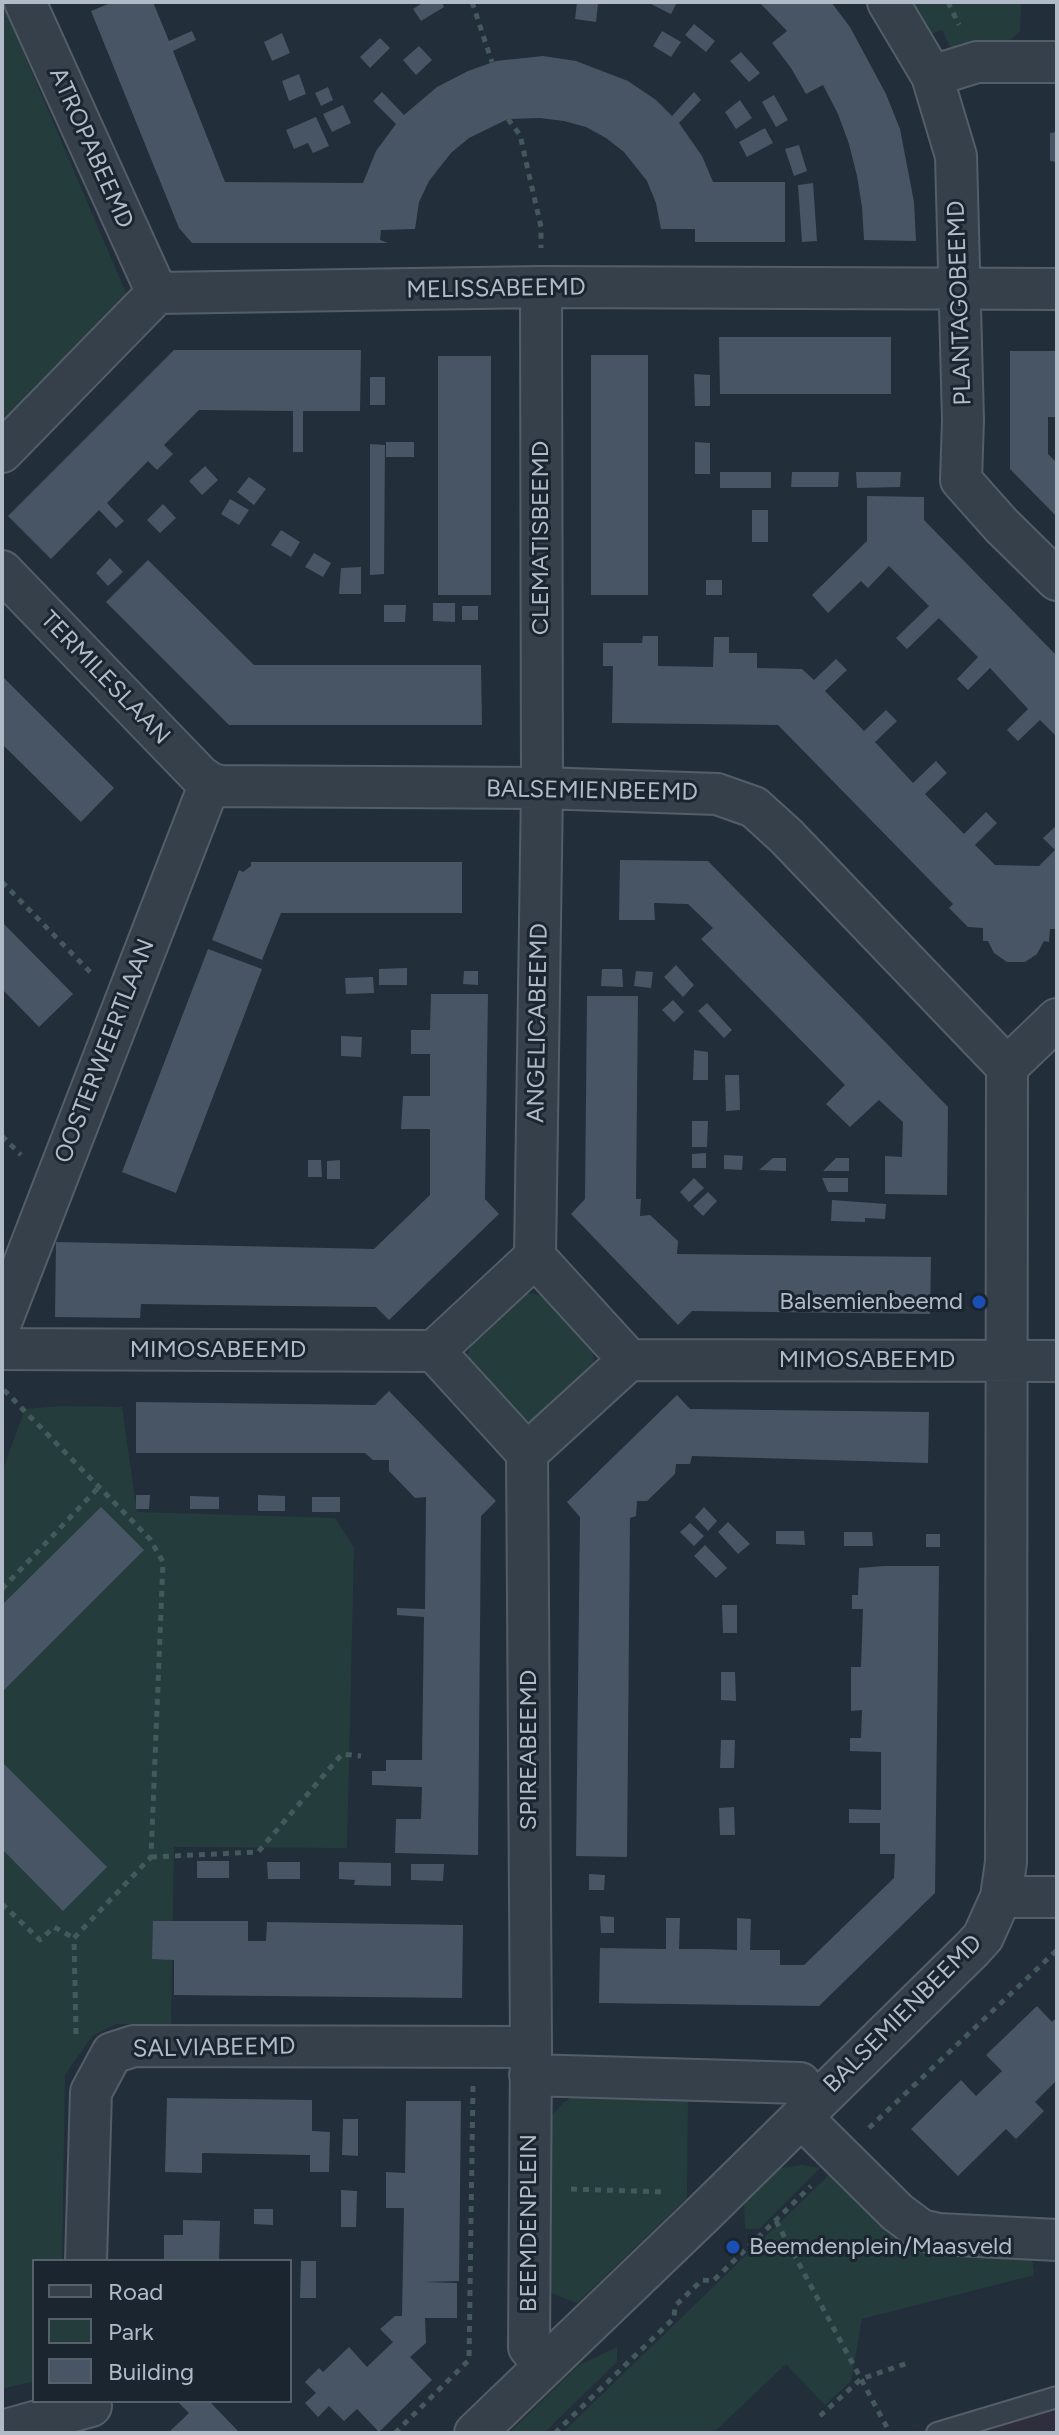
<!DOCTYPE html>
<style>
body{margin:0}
#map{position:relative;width:1059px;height:2435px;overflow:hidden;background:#222e3a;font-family:Figtree,sans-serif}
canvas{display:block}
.frame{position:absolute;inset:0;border:4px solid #b1bbc7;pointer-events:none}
.legend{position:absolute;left:32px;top:2259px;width:260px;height:144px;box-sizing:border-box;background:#1b2530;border:2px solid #57616c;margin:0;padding:10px 14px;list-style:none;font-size:24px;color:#b1bbc7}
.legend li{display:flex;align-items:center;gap:16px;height:40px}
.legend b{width:40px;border:2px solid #57616c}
</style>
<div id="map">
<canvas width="1059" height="2435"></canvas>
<div class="frame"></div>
<ul class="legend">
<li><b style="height:10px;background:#36404b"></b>Road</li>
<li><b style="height:22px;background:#253c3d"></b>Park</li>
<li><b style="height:22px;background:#485564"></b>Building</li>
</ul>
</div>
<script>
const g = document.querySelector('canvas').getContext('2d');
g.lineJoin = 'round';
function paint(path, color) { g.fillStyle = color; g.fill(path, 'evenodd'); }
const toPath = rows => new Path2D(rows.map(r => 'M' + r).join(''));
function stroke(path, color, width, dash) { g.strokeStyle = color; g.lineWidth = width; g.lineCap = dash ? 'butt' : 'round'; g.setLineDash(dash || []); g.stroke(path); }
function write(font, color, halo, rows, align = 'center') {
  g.font = font + ' Figtree,sans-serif'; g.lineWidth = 6; g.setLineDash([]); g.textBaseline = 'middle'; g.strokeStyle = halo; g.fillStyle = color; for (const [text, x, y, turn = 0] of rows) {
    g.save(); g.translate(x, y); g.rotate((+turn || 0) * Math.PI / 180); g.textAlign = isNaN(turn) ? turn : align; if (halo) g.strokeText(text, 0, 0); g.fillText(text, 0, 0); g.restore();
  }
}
paint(toPath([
 [1057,2397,1057,2433,907,2433]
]), '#2f2e3c');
paint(toPath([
 [2,2,126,293,2,426],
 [905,2,1021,2,1020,31,1002,48,950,47,942,30,928,35],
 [530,1293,547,1297,591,1343,594,1360,591,1375,545,1419,529,1421,512,1416,469,1371,468,1354,472,1339,514,1297],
 [62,1406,122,1407,137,1512,335,1518,354,1547,347,1848,174,1847,171,2024,116,2024,92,2036,65,2075,62,2261,34,2261,34,2381,2,2389,2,1472,25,1409],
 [576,2094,688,2098,687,2198,577,2303,546,2291,549,2119,562,2104],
 [802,2165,820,2168,759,2229,745,2229,744,2202,780,2168],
 [830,2174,893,2234,917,2249,1032,2254,1034,2275,862,2319,851,2381,825,2405,786,2364,713,2433,562,2433],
 [617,2347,617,2362,544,2433,513,2433,511,2431,579,2365]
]), '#253c3d');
paint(toPath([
 [113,2,153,2,169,41,192,31,196,40,173,51,225,182,363,183,376,151,396,124,373,101,382,92,404,115,437,87,468,71,496,61,543,56,576,61,628,81,656,100,672,116,694,92,701,100,679,123,702,156,713,182,785,182,785,242,695,242,695,229,661,229,656,203,647,181,624,152,606,138,586,127,564,121,540,118,508,119,469,138,451,153,429,181,419,202,415,229,381,230,380,240,388,243,192,243,179,228,91,11],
 [424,2,442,2,444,7,421,21,413,9],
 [577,2,598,4,596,22,575,19],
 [647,2,677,2,671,14],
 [759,2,831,2,850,27,886,94,900,129,914,202,916,241,864,240,862,207,857,176,849,144,838,114,823,85,806,94,791,68,772,43,787,31],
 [694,24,715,41,706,52,685,35],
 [662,31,681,42,671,57,653,46],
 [282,33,290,53,272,61,264,42],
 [380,38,390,48,370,68,360,57],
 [419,46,432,60,416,75,403,60],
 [741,52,760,73,749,82,730,61],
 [299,74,306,94,289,101,282,81],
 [328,87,333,100,321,106,315,93],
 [774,95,788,120,776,127,762,102],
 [740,100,752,118,736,129,725,112],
 [343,105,351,123,332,132,323,114],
 [316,117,329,146,313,153,308,143,294,149,286,130],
 [765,128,773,143,747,157,739,142],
 [1057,132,1057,162,1050,161,1050,133],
 [799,145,807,171,794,176,785,149],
 [813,183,817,241,802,242,798,185],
 [719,337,891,337,891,394,720,394],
 [174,350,361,350,360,411,303,411,303,452,293,452,293,411,199,410,164,445,173,454,157,470,148,461,107,503,124,521,116,528,99,510,51,559,8,516],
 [1010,351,1057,351,1057,417,1048,417,1048,454,1057,463,1057,517,1010,469],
 [591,355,648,355,648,595,591,595],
 [438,356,491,356,491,595,438,595],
 [694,374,710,375,710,406,695,406],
 [370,377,385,377,385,405,370,405],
 [386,442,414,442,414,457,386,457],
 [695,442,710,443,710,474,695,474],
 [370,444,385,445,384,574,370,575],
 [205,466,218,480,202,495,189,481],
 [720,472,771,472,771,488,720,488],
 [792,472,839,472,838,487,791,487],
 [856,472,901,472,900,487,857,488],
 [249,477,266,489,254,505,237,492],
 [867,496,924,497,924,520,1057,656,1057,737,1040,720,1018,741,1007,730,1028,709,990,668,968,690,957,679,978,657,939,618,907,649,896,638,929,606,889,566,868,588,861,581,828,613,812,595,867,541],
 [230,499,249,510,239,525,221,514],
 [163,504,176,518,160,533,147,520],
 [752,510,768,510,768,542,752,542],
 [281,530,300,542,291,557,271,545],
 [314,553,331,563,323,577,305,567],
 [110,558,123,572,108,586,96,573],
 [148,560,254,665,481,665,482,725,229,725,106,602],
 [361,567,361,594,339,594,341,568],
 [706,580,722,580,722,595,706,595],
 [433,603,455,603,455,622,433,621],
 [384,605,406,605,405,622,384,622],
 [462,606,478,606,478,620,462,620],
 [643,636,658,636,658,666,713,667,714,637,729,637,729,653,757,653,757,668,802,669,814,680,836,659,847,670,825,691,864,731,886,710,897,721,875,742,913,783,936,761,947,773,925,794,964,834,986,812,997,823,975,845,995,865,1039,866,1055,850,1043,838,1057,825,1057,929,1050,929,1049,942,1044,941,1037,954,1025,962,1007,962,994,953,988,941,983,941,983,928,968,927,949,908,953,904,778,725,612,723,613,666,603,666,603,643,642,643],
 [2,676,114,788,81,822,2,744],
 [620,860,708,861,864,1020,948,1107,947,1195,885,1194,885,1156,902,1157,903,1122,879,1100,850,1127,826,1104,845,1085,701,939,713,928,688,904,654,903,655,920,619,920],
 [251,862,462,862,462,913,281,913,262,960,212,940,239,870,243,872,251,866],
 [2,922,73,994,39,1027,2,989],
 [208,949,262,969,176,1193,122,1172],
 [676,965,694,985,683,997,664,977],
 [407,968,407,985,379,985,379,969],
 [602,969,622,969,623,987,601,986],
 [464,971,478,971,478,985,463,984],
 [636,971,653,972,651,988,634,986],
 [373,977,374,993,346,994,345,978],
 [431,994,488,994,485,1199,499,1214,389,1320,376,1307,207,1305,141,1304,140,1318,55,1317,56,1242,374,1249,430,1195,430,1129,401,1129,403,1096,430,1096,430,1054,411,1054,411,1030,430,1030],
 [587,996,638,996,636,1199,641,1199,640,1216,650,1215,678,1241,677,1254,931,1257,930,1314,692,1311,678,1325,571,1214,585,1199],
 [673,1000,684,1012,674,1022,662,1010],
 [707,1003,732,1030,724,1038,698,1011],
 [341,1036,362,1037,361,1057,341,1056],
 [694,1050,708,1052,708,1080,693,1080],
 [725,1075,739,1075,740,1110,726,1111],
 [692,1121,708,1121,707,1147,692,1147],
 [706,1153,706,1168,692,1168,692,1154],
 [724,1155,743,1156,742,1170,724,1169],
 [773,1158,786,1158,786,1171,759,1170],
 [836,1158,849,1158,849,1171,823,1171],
 [308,1160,321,1160,322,1177,308,1177],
 [340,1160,340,1179,327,1179,327,1161],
 [694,1178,704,1188,689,1202,680,1192],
 [822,1178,848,1178,848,1192,828,1192],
 [708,1192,717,1201,703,1216,693,1206],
 [832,1200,886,1204,885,1219,865,1218,865,1222,831,1221],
 [389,1391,496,1501,481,1516,478,1855,395,1853,396,1819,421,1819,422,1787,372,1785,372,1771,386,1771,386,1760,422,1760,424,1617,397,1615,397,1608,425,1609,426,1497,415,1498,389,1471,389,1460,373,1460,365,1453,136,1453,136,1402,375,1405],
 [677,1395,690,1409,929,1412,928,1463,692,1456,690,1464,676,1464,675,1474,647,1501,637,1501,636,1516,630,1518,627,1857,576,1856,580,1517,567,1502],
 [136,1495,150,1495,149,1509,136,1509],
 [258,1495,285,1496,285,1511,258,1511],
 [190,1496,219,1497,219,1509,190,1509],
 [312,1497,340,1497,340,1512,312,1512],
 [101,1507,144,1550,2,1692,2,1605],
 [704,1507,717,1521,708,1531,695,1517],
 [728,1522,750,1544,738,1554,718,1532],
 [690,1523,704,1536,694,1546,680,1532],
 [776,1531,804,1531,805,1545,776,1544],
 [844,1532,872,1532,873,1546,844,1546],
 [926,1534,940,1534,940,1547,926,1547],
 [705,1545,727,1568,716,1578,694,1556],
 [884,1566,939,1566,935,1893,819,2006,599,2003,600,1948,666,1949,666,1918,680,1918,679,1949,708,1949,737,1950,737,1918,751,1919,750,1950,780,1950,780,1965,804,1965,894,1878,895,1854,880,1854,880,1823,849,1823,849,1809,881,1810,881,1752,850,1751,850,1738,861,1738,862,1710,851,1711,851,1667,861,1667,863,1609,852,1609,852,1595,858,1595,859,1568],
 [722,1605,737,1605,737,1633,723,1633],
 [721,1672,735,1672,736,1701,721,1700],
 [721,1740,735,1740,734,1768,720,1768],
 [2,1762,107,1867,63,1911,2,1849],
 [734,1807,735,1835,720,1835,719,1808],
 [197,1861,229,1861,229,1878,197,1878],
 [267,1862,300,1862,300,1879,268,1879],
 [339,1862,391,1863,391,1886,354,1885,355,1880,339,1879],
 [411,1864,444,1864,443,1881,411,1880],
 [589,1874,605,1875,604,1890,589,1890],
 [600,1916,614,1917,614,1933,601,1933],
 [153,1921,248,1921,248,1941,266,1941,267,1922,463,1925,462,1998,174,1995,174,1960,152,1959],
 [1037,2006,1052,2022,1057,2017,1057,2080,1035,2102,1044,2111,1016,2139,1006,2129,958,2176,911,2129,961,2080,976,2096,1002,2071,986,2055],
 [167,2098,312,2100,312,2131,330,2132,329,2172,310,2172,310,2155,202,2153,202,2173,165,2172],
 [406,2101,461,2101,459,2281,424,2282,457,2283,457,2318,425,2318,426,2343,410,2357,432,2380,379,2432,357,2409,344,2421,329,2406,318,2417,305,2403,316,2393,305,2382,319,2368,323,2372,349,2347,367,2367,393,2342,380,2329,395,2316,402,2316,404,2208,386,2208,386,2172,405,2173],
 [343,2119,358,2119,358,2156,342,2155],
 [341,2190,357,2191,356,2227,341,2227],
 [254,2209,273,2209,273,2225,254,2224],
 [183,2220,220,2221,219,2261,164,2261,164,2235,183,2235],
 [301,2261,316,2261,316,2298,300,2298],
 [177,2401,209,2401,240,2433,168,2433,189,2413]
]), '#485564');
const lane = toPath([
 [937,2433,1057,2397]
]);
const street = toPath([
 [25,2,157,293],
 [888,2,932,76,956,156,963,420,961,480,1001,525,1057,580],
 [932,76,977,62,1057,62],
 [2,452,157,293,541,287,1057,289],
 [2,571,200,776,210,783,220,786,542,788,717,794,754,807,786,836,1007,1067,1006,1862,1001,1897,983,1937,972,1949,704,2213,475,2433],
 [1007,1067,1057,1019],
 [535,1257,542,788,541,287],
 [2,1320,210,783],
 [2,1349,434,1351,535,1257,629,1360],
 [434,1351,527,1453,629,1360,1057,1361],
 [527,1453,531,2047,529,2347,545,2366],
 [1001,1897,1057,1897],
 [530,2075,800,2083,816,2102],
 [801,2117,897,2212,921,2230,938,2234,1057,2240],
 [86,2261,91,2092,112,2053,134,2046,531,2047],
 [2,2431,91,2406]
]);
stroke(lane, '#545e69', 24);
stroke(street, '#545e69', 44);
stroke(toPath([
 [472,2,492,62],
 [948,2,959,25],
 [508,119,520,135,541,227,541,248],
 [2,882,94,976],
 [2,1136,21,1155],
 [4,1390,150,1539,163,1562,151,1857,74,1938,76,2034],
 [2,1589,99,1487],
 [151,1857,258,1852,342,1754,361,1756],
 [2,1904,40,1940,54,1927,74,1938],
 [869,2128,1057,1950],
 [571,2189,665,2192],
 [776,2221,890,2433],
 [820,2416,861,2379,908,2363],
 [395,2433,469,2360,473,2085],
 [555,2433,674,2318,675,2306,702,2280,713,2281,811,2186]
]), '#44595b', 5, [6, 6]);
stroke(lane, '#36404b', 20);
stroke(street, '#36404b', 40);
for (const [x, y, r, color] of [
 [979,1302,8,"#1a4fb4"],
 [733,2247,8,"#1a4fb4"]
]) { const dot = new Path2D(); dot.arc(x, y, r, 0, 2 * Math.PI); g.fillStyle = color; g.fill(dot); stroke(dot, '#1b2530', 3); }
write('24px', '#b1bbc7', '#1b2530', [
 ["ATROPABEEMD",91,148,66],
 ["MELISSABEEMD",496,289,-1],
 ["PLANTAGOBEEMD",960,303,-92],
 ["CLEMATISBEEMD",541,538,-90],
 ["TERMILESLAAN",105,678,46],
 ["BALSEMIENBEEMD",592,791,1],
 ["ANGELICABEEMD",538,1023,-89],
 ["OOSTERWEERTLAAN",105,1051,-69],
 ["MIMOSABEEMD",218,1350],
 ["MIMOSABEEMD",867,1360],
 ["SPIREABEEMD",529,1750,-90],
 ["BALSEMIENBEEMD",903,2014,-45],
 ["SALVIABEEMD",214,2048,-1],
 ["BEEMDENPLEIN",529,2223,-90]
]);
write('24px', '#b1bbc7', '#1b2530', [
 ["Balsemienbeemd",963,1302],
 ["Beemdenplein/Maasveld",749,2247,"left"]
], 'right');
</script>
